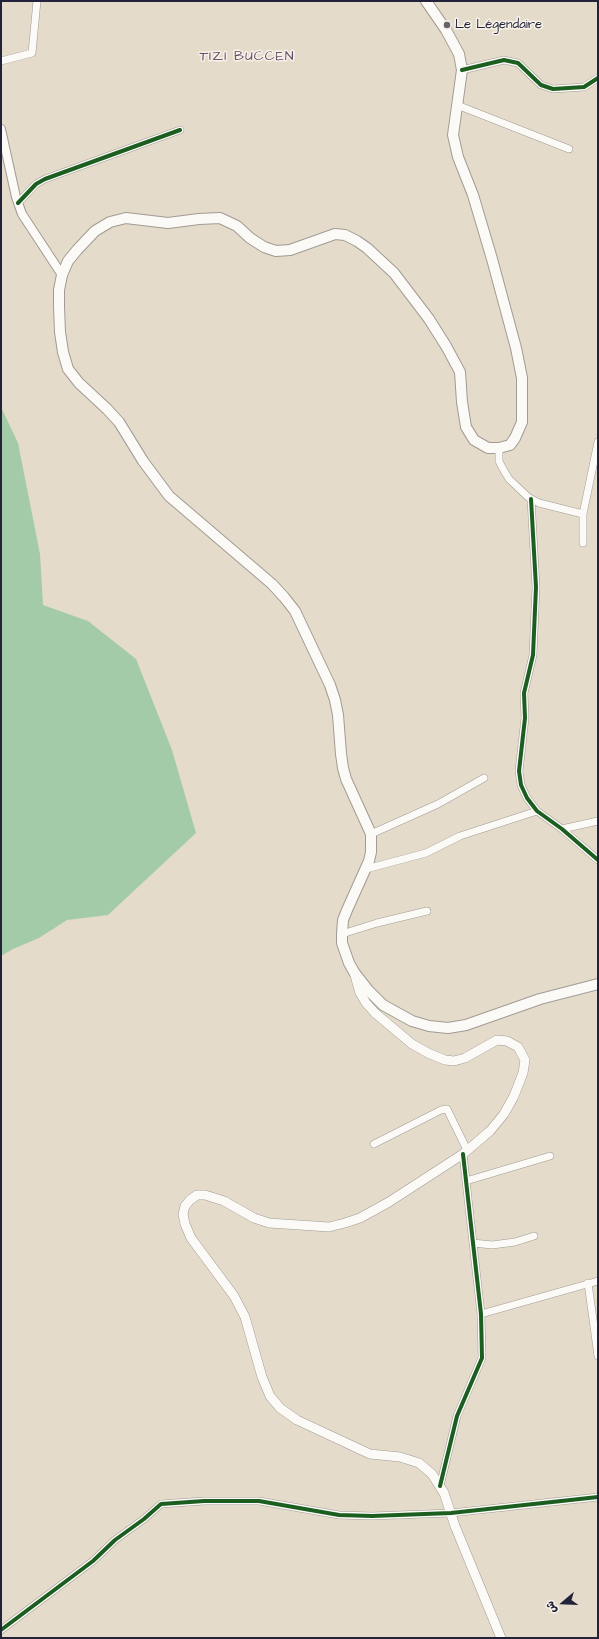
<!DOCTYPE html>
<meta charset="utf-8">
<style>
body{margin:0}
#map{position:relative;width:599px;height:1639px;overflow:hidden;background:#e5dbca;font-family:"Architects Daughter","Playpen Sans Arabic",sans-serif}
canvas{display:block}
.frame{position:absolute;inset:0;border:2px solid #22223b;pointer-events:none}
.north{position:absolute;left:543px;top:1583px;width:40px;height:40px;-webkit-text-stroke:3px #f7f3e8;paint-order:stroke;rotate:251deg;font-size:11px;font-weight:700;line-height:16px;text-align:center;color:#22223b}
.north::after{content:'';display:block;margin:auto;width:14px;height:18px;background:#22223b;clip-path:polygon(50% 0,100% 100%,50% 72%,0 100%)}
</style>
<div id="map">
<canvas width="599" height="1639"></canvas>
<div class="frame"></div>
<div class="north">ش</div>
</div>
<script>
const g = document.querySelector('canvas').getContext('2d');
g.lineJoin = 'round';
function paint(path, color) { g.fillStyle = color; g.fill(path, 'evenodd'); }
const toPath = rows => new Path2D(rows.map(r => 'M' + r).join(''));
function stroke(path, color, width, dash) { g.strokeStyle = color; g.lineWidth = width; g.lineCap = dash ? 'butt' : 'round'; g.setLineDash(dash || []); g.stroke(path); }
function write(font, color, halo, rows, align = 'center') {
  g.font = font + ' "Architects Daughter",sans-serif'; g.lineWidth = 3; g.setLineDash([]); g.textBaseline = 'middle'; g.strokeStyle = halo; g.fillStyle = color; for (const [text, x, y, turn = 0] of rows) {
    g.save(); g.translate(x, y); g.rotate((+turn || 0) * Math.PI / 180); g.textAlign = isNaN(turn) ? turn : align; if (halo) g.strokeText(text, 0, 0); g.fillText(text, 0, 0); g.restore();
  }
}
paint(toPath([
 [1,407,18,443,40,554,43,605,88,621,136,659,172,750,196,833,108,915,67,920,39,938,13,949,1,956]
]), '#a3cba7');
const minor = toPath([
 [1,61,32,53,37,1],
 [462,70,504,60,518,63,541,85,553,89,584,87,598,78],
 [457,105,569,149],
 [18,203,36,184,45,179,180,130],
 [499,448,499,461,503,469,509,479,528,497,539,503,583,514],
 [531,499,536,587,533,655,524,693,525,718,519,771,521,785,527,798,537,811,562,829,598,860],
 [583,543,583,514,598,442],
 [562,829,598,821],
 [371,834,438,804,484,778],
 [366,869,426,853,460,836,537,811],
 [342,934,377,923,427,911],
 [374,1144,441,1110,447,1109,467,1150],
 [466,1181,550,1156],
 [473,1243,492,1245,515,1242,534,1236],
 [588,1283,598,1356],
 [481,1314,598,1281],
 [440,1486,457,1416,482,1358,481,1314,463,1154],
 [1,1630,93,1561,115,1540,144,1519,161,1504,204,1501,259,1501,339,1515,372,1516,451,1513,598,1497]
]);
const tertiary = toPath([
 [1,129,16,197,22,214,62,275]
]);
const secondary = toPath([
 [354,972,360,993,366,1003,375,1013,412,1044,428,1053,445,1060,454,1061,465,1058,497,1040,507,1041,518,1047,525,1060,523,1073,514,1096,504,1114,490,1131,463,1154,389,1202,360,1218,345,1223,329,1227,269,1223,254,1218,224,1201,205,1195,197,1195,190,1200,185,1206,183,1214,185,1224,191,1238,234,1296,245,1317,262,1377,270,1396,280,1408,297,1420,357,1448,370,1454,400,1457,419,1463,432,1474,444,1493,455,1526,501,1638]
]);
const primary = toPath([
 [426,1,446,30,459,54,462,70,453,135,458,157,473,195,492,259,516,348,522,378,522,422,515,438,510,445,499,448,488,448,474,440,466,427,462,402,460,372,446,346,429,319,394,273,367,248,357,241,345,235,335,234,290,250,276,251,264,247,250,238,237,226,220,218,199,219,168,223,126,218,110,222,95,231,77,250,68,261,62,275,59,290,59,307,60,332,63,352,68,369,79,383,107,409,119,422,143,461,169,496,272,584,284,597,295,611,330,685,335,700,338,715,341,754,343,768,346,779,371,834,371,852,369,861,347,910,343,920,342,934,342,943,349,963,354,972,368,990,383,1005,412,1021,429,1026,448,1028,466,1025,540,999,598,984]
]);
stroke(minor, '#a09b94', 8);
stroke(tertiary, '#a09b94', 10);
stroke(secondary, '#a09b94', 10);
stroke(primary, '#a09b94', 12);
stroke(minor, '#fbfaf7', 7);
stroke(tertiary, '#fbfaf7', 8);
stroke(secondary, '#fbfaf7', 9);
stroke(primary, '#fbfaf7', 10);
stroke(toPath([
 [462,70,504,60,518,63,541,85,553,89,584,87,598,78],
 [18,203,36,184,45,179,180,130],
 [531,499,536,587,533,655,524,693,525,718,519,771,521,785,527,798,537,811,562,829,598,860],
 [440,1486,457,1416,482,1358,481,1314,463,1154],
 [1,1630,93,1561,115,1540,144,1519,161,1504,204,1501,259,1501,339,1515,372,1516,451,1513,598,1497]
]), '#1b5e20', 4);
for (const [x, y, r, color] of [
 [447,25,4,"#66636d"]
]) { const dot = new Path2D(); dot.arc(x, y, r, 0, 2 * Math.PI); g.fillStyle = color; g.fill(dot); stroke(dot, '#f7f3e8', 1.5); }
write('13px', '#22223b', '#f7f3e8', [
 ["Le Légendaire",455,25]
], 'left');
g.letterSpacing = '1px';
write('14px', '#68516c', '#f7f3e8', [
 ["TIZI BUCCEN",247,57]
]);
g.letterSpacing = '0px';
</script>
